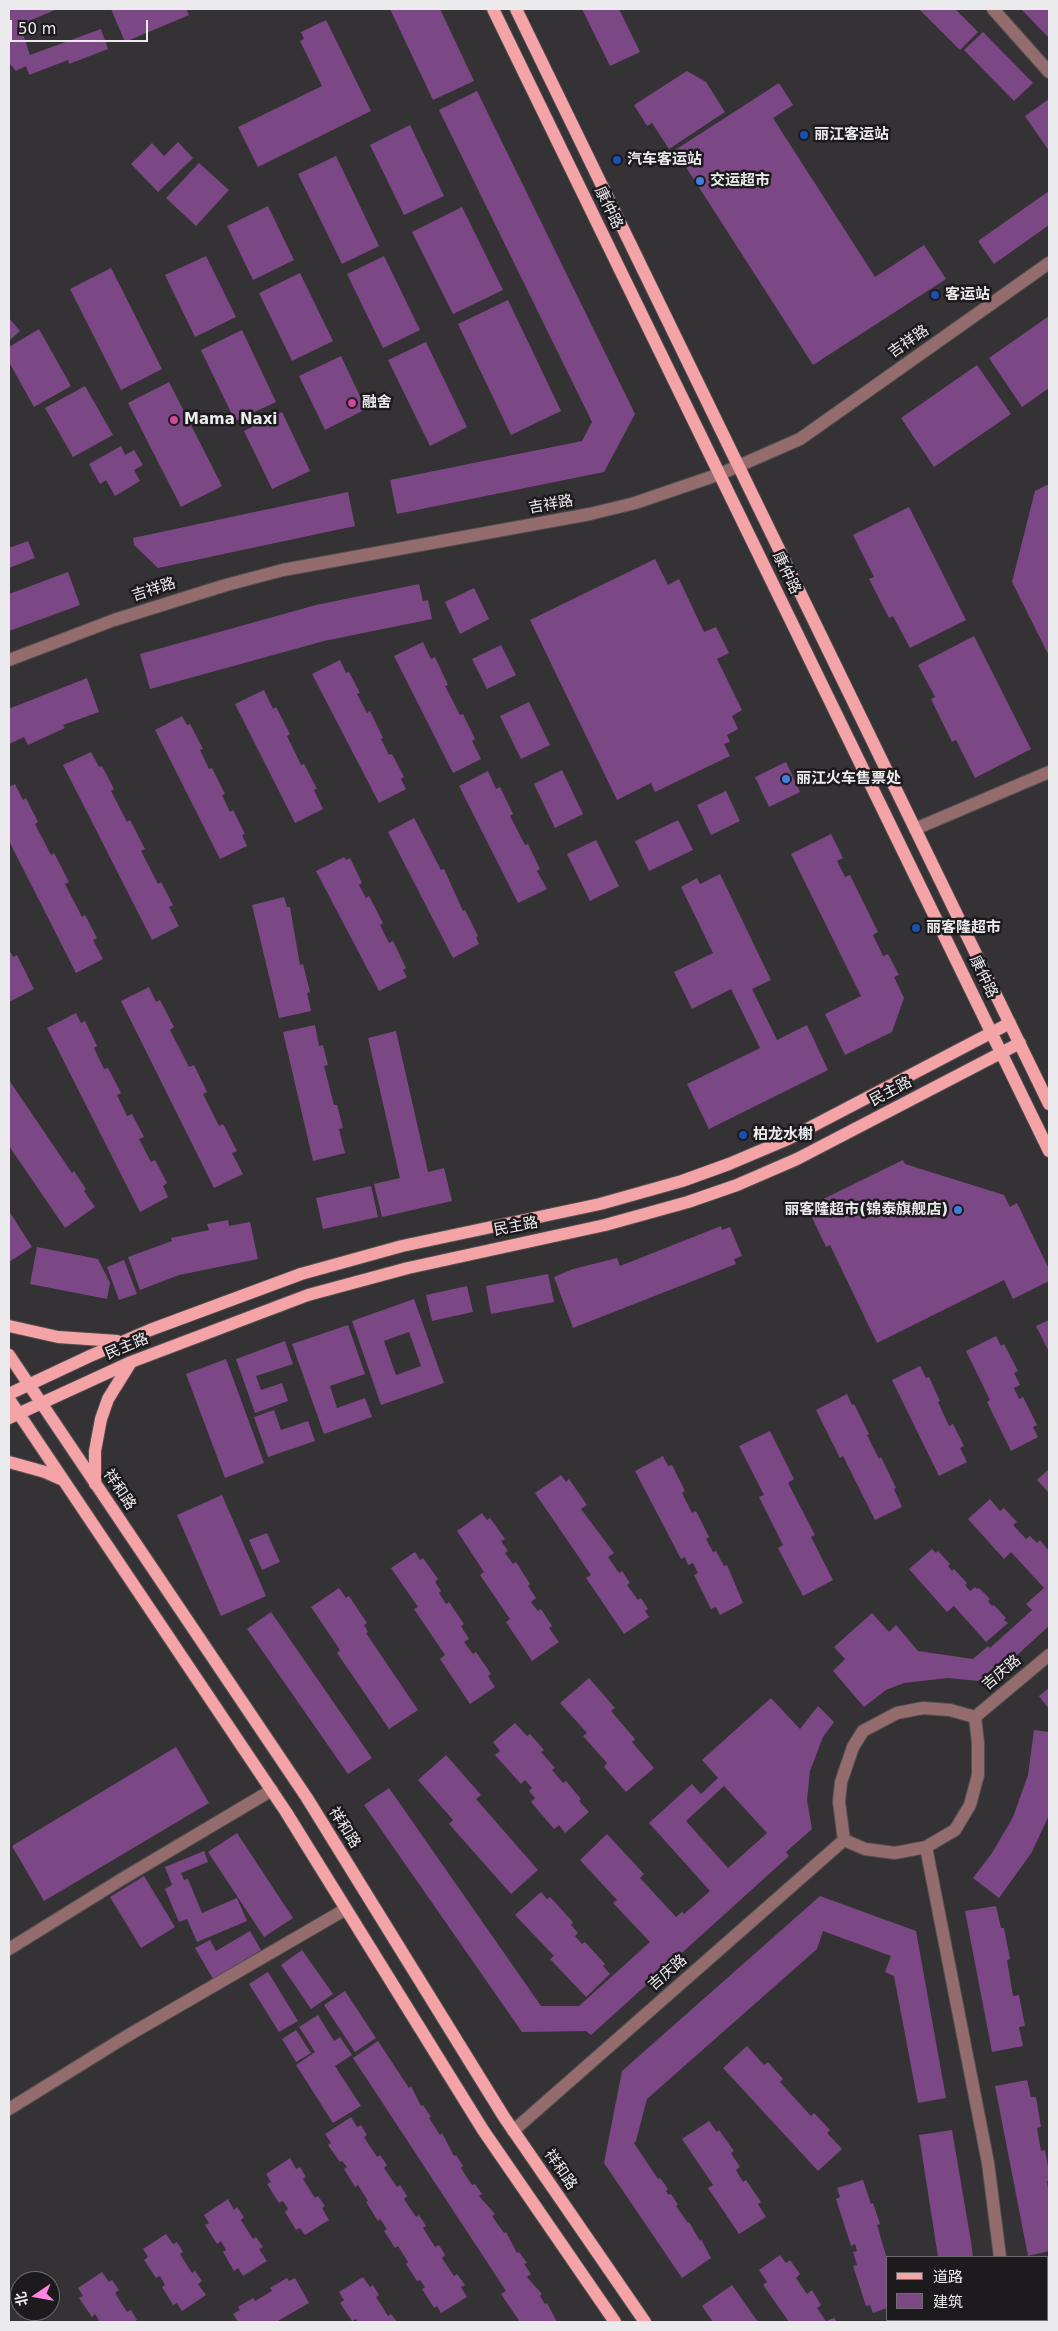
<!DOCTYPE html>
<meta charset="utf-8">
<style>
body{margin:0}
#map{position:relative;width:1058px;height:2331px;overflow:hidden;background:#353235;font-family:"DejaVu Sans","Noto Sans SC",sans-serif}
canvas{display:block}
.frame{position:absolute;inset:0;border:10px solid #ebeaec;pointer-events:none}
.legend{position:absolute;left:886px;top:2256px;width:162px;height:65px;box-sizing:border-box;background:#1c1a1c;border:1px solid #6f6d6f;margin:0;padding:6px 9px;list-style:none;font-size:15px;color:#ebeaec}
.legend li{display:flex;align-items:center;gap:10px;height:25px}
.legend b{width:25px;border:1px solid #6f6d6f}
.north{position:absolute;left:10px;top:2271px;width:50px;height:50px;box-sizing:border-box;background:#1c1a1c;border:1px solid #6f6d6f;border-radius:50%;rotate:258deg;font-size:14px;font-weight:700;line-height:20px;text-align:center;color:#ebeaec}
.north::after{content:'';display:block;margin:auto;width:18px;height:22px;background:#fe86e1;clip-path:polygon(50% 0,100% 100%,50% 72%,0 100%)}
.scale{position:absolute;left:10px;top:20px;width:138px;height:22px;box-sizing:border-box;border:2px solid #ebeaec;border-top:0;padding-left:6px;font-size:15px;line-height:18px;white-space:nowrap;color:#ebeaec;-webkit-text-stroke:4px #1c1a1c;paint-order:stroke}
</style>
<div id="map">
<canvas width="1058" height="2331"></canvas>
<div class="frame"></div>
<ul class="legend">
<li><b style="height:6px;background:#f4a3a6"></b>道路</li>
<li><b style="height:14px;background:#7c4785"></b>建筑</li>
</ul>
<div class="north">北</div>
<div class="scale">50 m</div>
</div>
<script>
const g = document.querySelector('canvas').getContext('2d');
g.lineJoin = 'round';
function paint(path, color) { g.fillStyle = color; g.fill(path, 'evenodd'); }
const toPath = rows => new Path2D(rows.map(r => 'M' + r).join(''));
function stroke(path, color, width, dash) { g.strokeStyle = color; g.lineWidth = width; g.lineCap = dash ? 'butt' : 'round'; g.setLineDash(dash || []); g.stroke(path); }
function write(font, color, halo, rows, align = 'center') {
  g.font = font + ' "DejaVu Sans","Noto Sans SC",sans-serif'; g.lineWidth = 5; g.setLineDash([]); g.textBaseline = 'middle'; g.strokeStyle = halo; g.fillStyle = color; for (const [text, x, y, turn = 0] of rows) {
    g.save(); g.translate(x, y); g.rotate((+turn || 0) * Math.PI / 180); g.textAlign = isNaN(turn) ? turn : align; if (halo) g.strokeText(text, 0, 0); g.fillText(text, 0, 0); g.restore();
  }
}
paint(toPath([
 [9,9,57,9,20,25,30,55,101,29,108,49,69,64,68,60,29,75,26,66,16,71,9,63],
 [111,9,186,9,189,15,125,42],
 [390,9,440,9,474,81,433,100],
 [582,9,619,9,640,52,610,66],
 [919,9,955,9,978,32,960,50],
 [1021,9,1049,9,1049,38],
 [326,20,371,111,258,167,238,127,322,86,300,41,304,39,301,32],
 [983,32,1033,83,1014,101,964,50],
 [687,71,706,82,725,112,669,149,652,123,647,126,634,105],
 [779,83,793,105,773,118,875,277,924,245,946,279,813,365,675,150],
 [477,91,635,414,604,472,397,514,390,480,582,441,592,422,439,110],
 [1049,99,1049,151,1025,116],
 [410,125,444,196,404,215,370,145],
 [178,142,193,158,158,192,131,164,152,143,164,156],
 [336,156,379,246,342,264,298,174],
 [199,163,229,190,196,226,166,198],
 [1049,191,1049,225,994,264,978,241],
 [268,206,294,260,253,280,227,226],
 [462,207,503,290,453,314,412,232],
 [206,256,236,317,195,337,165,275],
 [384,256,420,330,383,348,347,274],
 [111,268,162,369,121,390,70,289],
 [300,273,333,341,292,361,259,293],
 [508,300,561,411,511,435,458,324],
 [1049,316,1049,388,1022,407,989,358],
 [9,318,20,331,9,341],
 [39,329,71,386,34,407,9,362,9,347],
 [242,330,276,402,235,421,201,350],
 [426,342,467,427,430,446,388,360],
 [341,356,366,409,325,430,299,376],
 [977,365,1011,414,934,467,901,418],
 [169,382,222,486,181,507,128,403],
 [85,386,113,435,73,457,45,408],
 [282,412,310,471,272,489,244,431],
 [121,446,125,455,134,450,143,465,134,470,140,481,115,496,106,480,100,484,89,464],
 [1049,484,1049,656,1012,582,1035,491],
 [348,492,355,526,158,568,134,545,133,538],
 [909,507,966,620,910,648,893,616,889,618,869,579,874,577,853,535],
 [28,541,35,558,9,568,9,548],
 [655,559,668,585,679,579,704,632,716,627,729,653,717,659,742,710,732,716,738,729,727,735,730,742,724,744,730,756,655,792,651,783,617,800,530,620],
 [68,572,80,605,9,631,9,594],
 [419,584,423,601,428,600,432,619,324,641,150,689,140,654,316,605],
 [474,588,489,619,460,634,445,602],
 [974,636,1031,749,975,778,956,740,952,742,931,699,935,697,918,665],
 [423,642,431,659,435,657,448,685,445,686,460,715,463,714,475,739,472,741,481,759,453,773,394,656],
 [501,645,516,675,487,689,472,659],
 [340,660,346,673,349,672,360,693,357,694,367,713,370,711,383,738,381,739,389,755,392,754,404,777,401,779,406,789,379,803,312,674],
 [87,678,99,712,63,725,65,728,28,745,24,737,9,744,9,706,11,708],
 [264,690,273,709,276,707,290,734,287,736,301,765,304,764,317,789,314,790,323,809,295,823,235,704],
 [529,702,550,745,521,759,500,716],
 [182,716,187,725,190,724,203,749,200,750,209,769,212,768,225,794,222,795,230,812,233,810,245,834,242,835,247,846,220,859,155,730],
 [91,752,99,767,102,766,114,789,111,791,127,822,130,820,145,849,141,851,158,884,161,882,173,905,169,907,179,926,152,940,63,765],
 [786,762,800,792,769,807,755,777],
 [562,770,583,814,555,828,534,784],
 [488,771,496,789,500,787,513,814,510,816,525,845,528,844,540,869,537,871,547,889,518,903,459,786],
 [15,784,23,800,26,798,38,822,35,824,51,855,54,853,69,882,65,884,82,917,85,915,97,938,93,940,103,959,76,973,9,841,9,787],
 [726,791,740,821,711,835,697,805],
 [414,818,441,870,444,869,463,911,465,910,478,936,476,937,479,944,453,958,388,832],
 [678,820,693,850,649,871,635,841],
 [831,834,843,858,837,861,845,877,850,875,878,932,873,935,883,956,888,954,899,975,894,977,904,998,892,1032,845,1055,825,1014,861,996,791,854],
 [596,840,619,886,590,901,567,854],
 [344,857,346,860,350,858,362,883,359,885,366,898,369,896,383,923,380,925,389,943,393,941,406,968,403,970,407,977,379,991,316,871],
 [720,874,771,980,752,989,777,1040,807,1025,828,1070,709,1129,687,1084,760,1048,731,989,692,1009,674,972,713,953,681,887,697,878,700,884],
 [284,897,287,907,290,907,300,965,303,964,310,992,307,993,311,1011,279,1018,252,905],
 [9,949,13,957,17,955,34,989,9,1002],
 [149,987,156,1002,160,1000,174,1027,170,1030,189,1067,194,1065,207,1092,203,1094,219,1126,223,1124,237,1151,232,1153,243,1174,214,1188,121,1001],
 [76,1013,81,1023,85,1021,97,1046,94,1048,104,1069,108,1068,121,1093,117,1095,127,1116,132,1114,144,1137,139,1139,151,1162,155,1160,167,1183,163,1186,168,1197,140,1212,47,1028],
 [315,1025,319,1046,323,1045,328,1065,324,1066,334,1105,337,1105,343,1128,339,1129,345,1153,313,1161,283,1032],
 [396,1031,428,1172,444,1168,452,1201,382,1217,374,1184,400,1178,368,1038],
 [9,1080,72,1173,74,1171,86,1189,84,1191,95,1207,65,1228,9,1146],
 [903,1160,905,1164,1004,1195,1010,1207,1017,1203,1049,1269,1049,1281,1013,1299,1004,1280,877,1343,830,1245,826,1247,807,1207],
 [371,1186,378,1217,323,1229,316,1198],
 [9,1211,32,1247,9,1262],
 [228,1220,229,1226,250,1222,258,1259,179,1275,140,1290,128,1257,172,1241,171,1238,209,1230,207,1224],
 [721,1226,722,1230,730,1227,742,1256,734,1259,736,1264,573,1328,554,1277,573,1269,617,1258,620,1266],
 [37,1247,98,1259,110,1283,107,1299,30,1284],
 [124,1260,137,1294,119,1300,107,1267],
 [548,1274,554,1302,491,1314,486,1286],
 [467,1286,473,1312,432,1321,426,1295],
 [414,1299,444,1383,381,1405,352,1321],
 [409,1332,421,1366,396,1375,384,1341],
 [1049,1320,1049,1352,1036,1326],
 [348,1325,365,1374,330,1386,337,1408,365,1398,372,1417,324,1434,292,1344],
 [996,1336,1001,1346,1004,1344,1018,1371,1014,1373,1020,1385,1014,1388,1019,1399,1023,1397,1037,1425,1033,1427,1038,1437,1011,1451,987,1402,990,1400,966,1351],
 [285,1341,293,1364,256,1376,261,1390,282,1383,288,1401,255,1413,236,1359],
 [226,1359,264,1463,225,1478,186,1374],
 [920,1366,926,1378,929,1377,940,1401,938,1402,949,1426,953,1424,964,1446,960,1448,967,1462,939,1476,892,1380],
 [847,1394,852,1405,854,1404,869,1434,867,1435,879,1459,881,1457,896,1488,894,1489,902,1507,875,1520,843,1456,840,1458,816,1410],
 [274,1410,281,1430,308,1421,315,1441,268,1457,254,1417],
 [770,1431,794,1479,788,1483,815,1535,811,1537,833,1580,803,1596,778,1548,783,1545,759,1497,764,1495,739,1446],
 [663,1456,668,1466,672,1465,685,1491,682,1493,692,1513,696,1511,709,1537,706,1539,713,1552,716,1551,724,1566,727,1565,743,1603,720,1615,716,1607,711,1609,694,1575,698,1573,693,1563,688,1565,685,1557,681,1559,635,1471],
 [1049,1469,1049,1493,1037,1480],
 [561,1475,566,1482,569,1479,587,1505,581,1509,614,1553,608,1557,619,1573,622,1571,630,1583,627,1585,638,1600,641,1598,648,1609,645,1611,649,1617,624,1634,586,1578,591,1575,535,1493],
 [222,1495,266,1596,221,1616,177,1515],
 [990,1499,1000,1511,1004,1508,1017,1522,1013,1525,1026,1539,1030,1536,1037,1543,1040,1540,1049,1551,1049,1626,1005,1666,1001,1661,979,1681,948,1678,904,1683,886,1690,864,1707,833,1671,845,1659,834,1647,872,1613,889,1632,896,1625,918,1651,973,1659,988,1646,990,1648,1032,1610,1026,1604,1044,1588,1011,1552,1004,1559,968,1519],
 [482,1513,487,1520,490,1518,505,1539,501,1541,508,1551,505,1553,513,1564,516,1562,530,1584,528,1586,536,1598,531,1602,538,1611,541,1609,552,1626,549,1628,559,1642,532,1661,506,1622,510,1619,480,1575,484,1572,457,1531],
 [267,1533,280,1562,262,1570,249,1540],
 [932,1549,936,1553,938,1551,950,1564,948,1566,952,1571,954,1569,967,1583,965,1585,970,1591,975,1587,977,1589,979,1588,990,1599,988,1601,992,1606,994,1605,1006,1618,1004,1620,1008,1623,986,1642,954,1606,947,1612,909,1569],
 [415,1552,420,1560,423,1558,438,1579,435,1582,441,1591,439,1593,446,1604,449,1602,464,1624,461,1626,469,1639,464,1642,473,1654,476,1652,491,1674,488,1676,495,1687,470,1704,440,1659,445,1655,414,1609,418,1607,391,1568],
 [339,1588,346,1598,349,1596,367,1623,364,1625,368,1632,366,1633,418,1710,389,1729,337,1653,340,1650,311,1607],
 [271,1612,372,1758,348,1774,247,1629],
 [589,1678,615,1708,611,1711,635,1739,632,1742,654,1768,626,1792,604,1767,607,1763,583,1736,587,1733,560,1703],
 [1049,1688,1049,1709,1039,1696],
 [771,1698,800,1729,818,1706,834,1722,823,1737,810,1771,807,1800,812,1829,786,1852,789,1856,591,2035,586,2031,522,2032,364,1805,389,1788,541,2006,579,2006,650,1942,613,1903,617,1900,580,1860,607,1834,644,1874,640,1878,676,1917,682,1912,684,1914,710,1891,649,1823,692,1784,701,1794,718,1778,702,1760],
 [724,1786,767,1833,728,1868,686,1821],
 [515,1723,527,1736,530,1734,544,1750,541,1752,555,1768,552,1770,563,1783,566,1781,581,1799,579,1801,589,1812,565,1833,559,1825,554,1829,531,1802,535,1798,529,1791,532,1788,525,1780,521,1784,495,1755,500,1751,493,1742],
 [1034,1730,1049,1732,1049,1815,1032,1852,999,1898,973,1878,992,1853,1013,1817,1028,1775],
 [176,1747,209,1803,44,1901,12,1846],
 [446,1755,481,1795,476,1799,538,1870,511,1894,449,1824,453,1820,418,1780],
 [237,1833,293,1918,264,1937,208,1852],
 [204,1851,208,1862,181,1873,184,1880,188,1879,202,1913,237,1898,247,1921,197,1942,187,1919,179,1922,165,1889,172,1885,165,1867],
 [144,1876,175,1927,141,1948,110,1897],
 [541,1892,547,1899,550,1897,573,1922,571,1925,578,1933,575,1936,582,1944,585,1942,605,1964,603,1966,610,1974,586,1997,550,1959,554,1956,515,1915],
 [820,1896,916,1931,946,2098,918,2103,894,1976,885,1972,891,1956,823,1931,817,1949,647,2099,636,2141,634,2143,658,2179,660,2178,668,2189,666,2191,669,2195,671,2194,678,2205,676,2206,688,2223,689,2222,700,2241,701,2239,711,2258,682,2278,604,2163,622,2071],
 [996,1906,1001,1928,1004,1928,1010,1959,1007,1960,1013,1996,1019,1995,1025,2026,1019,2027,1023,2046,992,2052,965,1911],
 [250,1931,261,1950,213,1979,195,1948,210,1940,216,1951],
 [302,1950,333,1994,311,2009,281,1965],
 [268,1972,298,2021,279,2032,249,1984],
 [345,1991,376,2038,355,2052,324,2005],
 [318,2015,334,2041,340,2037,352,2055,335,2066,361,2106,333,2123,296,2065,315,2052,299,2027],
 [296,2030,311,2053,296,2062,282,2039],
 [378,2041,409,2088,411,2086,421,2106,423,2105,431,2117,429,2118,440,2135,442,2133,454,2156,456,2155,463,2166,461,2168,472,2185,475,2184,482,2194,479,2196,495,2214,492,2216,504,2233,506,2232,517,2253,519,2252,527,2263,524,2264,531,2274,527,2277,542,2294,540,2296,545,2304,547,2303,557,2322,520,2322,501,2294,506,2291,353,2058],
 [747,2046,764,2065,768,2062,783,2079,780,2082,811,2116,814,2113,830,2130,827,2133,842,2149,818,2171,723,2068],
 [1027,2080,1031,2097,1036,2097,1041,2127,1037,2128,1041,2151,1045,2150,1049,2172,1049,2181,1047,2181,1049,2195,1049,2251,1028,2256,995,2086],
 [351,2117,357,2127,361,2125,367,2135,364,2137,377,2157,380,2155,387,2165,384,2168,397,2187,400,2185,407,2196,404,2199,416,2217,419,2215,426,2226,423,2228,435,2247,439,2245,445,2255,442,2258,454,2276,457,2274,465,2285,461,2287,467,2297,441,2313,437,2306,434,2308,422,2289,425,2287,420,2280,417,2281,406,2264,408,2262,398,2246,395,2248,384,2231,387,2229,380,2219,378,2221,366,2202,368,2201,358,2185,355,2187,344,2169,347,2167,342,2161,340,2162,328,2145,331,2143,325,2134],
 [709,2121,717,2132,719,2130,734,2151,731,2153,740,2167,736,2170,743,2182,746,2180,761,2202,758,2204,766,2217,739,2234,708,2188,713,2185,682,2139],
 [952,2130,971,2242,973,2257,938,2257,919,2135],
 [290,2158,296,2169,300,2167,306,2177,303,2179,315,2198,318,2196,325,2206,322,2208,329,2220,305,2235,300,2228,296,2230,285,2212,288,2209,283,2201,279,2203,267,2184,271,2182,266,2174],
 [863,2180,871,2204,873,2203,880,2224,877,2225,887,2259,887,2308,873,2313,870,2305,866,2306,853,2266,857,2265,853,2252,857,2251,855,2244,851,2246,836,2199,840,2197,837,2188],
 [228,2199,234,2210,237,2207,244,2217,241,2220,253,2239,256,2237,263,2247,259,2249,267,2261,243,2276,238,2268,234,2271,223,2252,226,2250,221,2241,217,2244,205,2225,209,2223,204,2215],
 [166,2234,173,2244,177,2242,183,2252,180,2254,192,2273,195,2271,202,2281,198,2284,206,2295,182,2311,177,2303,173,2305,162,2287,165,2285,160,2276,156,2278,144,2260,148,2257,143,2249],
 [780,2255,786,2263,790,2260,800,2274,796,2278,807,2294,812,2290,821,2305,817,2308,826,2321,834,2318,837,2322,789,2322,763,2285,767,2282,759,2270],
 [102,2272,109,2282,112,2280,119,2290,115,2293,127,2312,131,2310,137,2320,133,2322,100,2322,95,2314,92,2317,79,2298,83,2296,78,2288],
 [363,2277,370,2287,373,2285,379,2295,376,2297,388,2316,391,2314,397,2322,358,2322,356,2319,352,2321,340,2303,344,2300,339,2292],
 [287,2278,289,2281,295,2278,309,2303,276,2322,238,2322,233,2314,240,2310,238,2307,253,2298,255,2301,272,2291,270,2288],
 [732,2285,758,2322,713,2322,702,2306],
 [932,2320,966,2320,966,2322,931,2322],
 [1027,2320,1041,2320,1042,2322,1022,2322]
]), '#7c4785');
const minor = toPath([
 [993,9,1049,72],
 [9,660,114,620,226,585,283,570,590,514,635,503,720,474,800,439,1049,263],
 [915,829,1049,772],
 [975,1717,1049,1655],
 [844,1840,865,1849,895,1853,926,1847,955,1830,970,1805,978,1775,978,1743,975,1717],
 [844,1840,839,1802,841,1782,853,1747,863,1731,897,1713,923,1708,950,1710,975,1717],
 [926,1847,988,2163,1000,2257],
 [9,1949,122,1879,272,1790],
 [9,2109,127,2036,346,1909],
 [513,2131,844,1840],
 [1001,2320,1001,2322]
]);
const major = toPath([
 [493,9,1049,1151],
 [516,9,1049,1104],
 [9,1326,58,1337,117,1341],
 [9,1355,307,1798,504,2117,645,2322],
 [9,1394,90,1356,150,1330,301,1274,402,1246,600,1204,682,1181,729,1164,788,1139,1010,1023],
 [9,1399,286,1812,483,2130,615,2322],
 [9,1418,131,1362,308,1295,408,1268,605,1225,688,1202,737,1185,797,1159,1020,1043],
 [9,1462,45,1472,63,1480],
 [95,1484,95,1451,101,1419,108,1399,131,1362]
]);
stroke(minor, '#524f52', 14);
stroke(major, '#524f52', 14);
stroke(minor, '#946c6d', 12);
stroke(major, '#f4a3a6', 12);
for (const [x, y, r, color] of [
 [804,135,5,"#1a4fb4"],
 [617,160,5,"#1a4fb4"],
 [700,181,5,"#3f7fe0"],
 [935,295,5,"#1a4fb4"],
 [352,403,5,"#d1479c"],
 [174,420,5,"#d1479c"],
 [786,779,5,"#3f7fe0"],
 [916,928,5,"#1a4fb4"],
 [743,1135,5,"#1a4fb4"],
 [958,1210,5,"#3f7fe0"]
]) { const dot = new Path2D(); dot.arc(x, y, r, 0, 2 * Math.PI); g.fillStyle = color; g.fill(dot); stroke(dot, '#1c1a1c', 2); }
write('bold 15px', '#ebeaec', '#1c1a1c', [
 ["丽江客运站",814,135],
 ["汽车客运站",627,160],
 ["交运超市",710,181],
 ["客运站",945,295],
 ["融舍",362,403],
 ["Mama Naxi",184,420],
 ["丽江火车售票处",796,779],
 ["丽客隆超市",926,928],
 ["柏龙水榭",753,1135],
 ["丽客隆超市(锦泰旗舰店)",948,1210,"right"]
], 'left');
write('15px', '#ebeaec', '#1c1a1c', [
 ["康仲路",608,208,64],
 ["吉祥路",909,342,-35],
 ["吉祥路",551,505,-10],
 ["康仲路",786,573,64],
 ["吉祥路",154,590,-18],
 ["康仲路",983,977,64],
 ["民主路",891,1092,-28],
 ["民主路",516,1227,-11],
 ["民主路",127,1347,-23],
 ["祥和路",119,1490,56],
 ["吉庆路",1002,1673,-40],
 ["祥和路",344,1828,58],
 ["吉庆路",668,1973,-41],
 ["祥和路",560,2170,55]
]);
</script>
